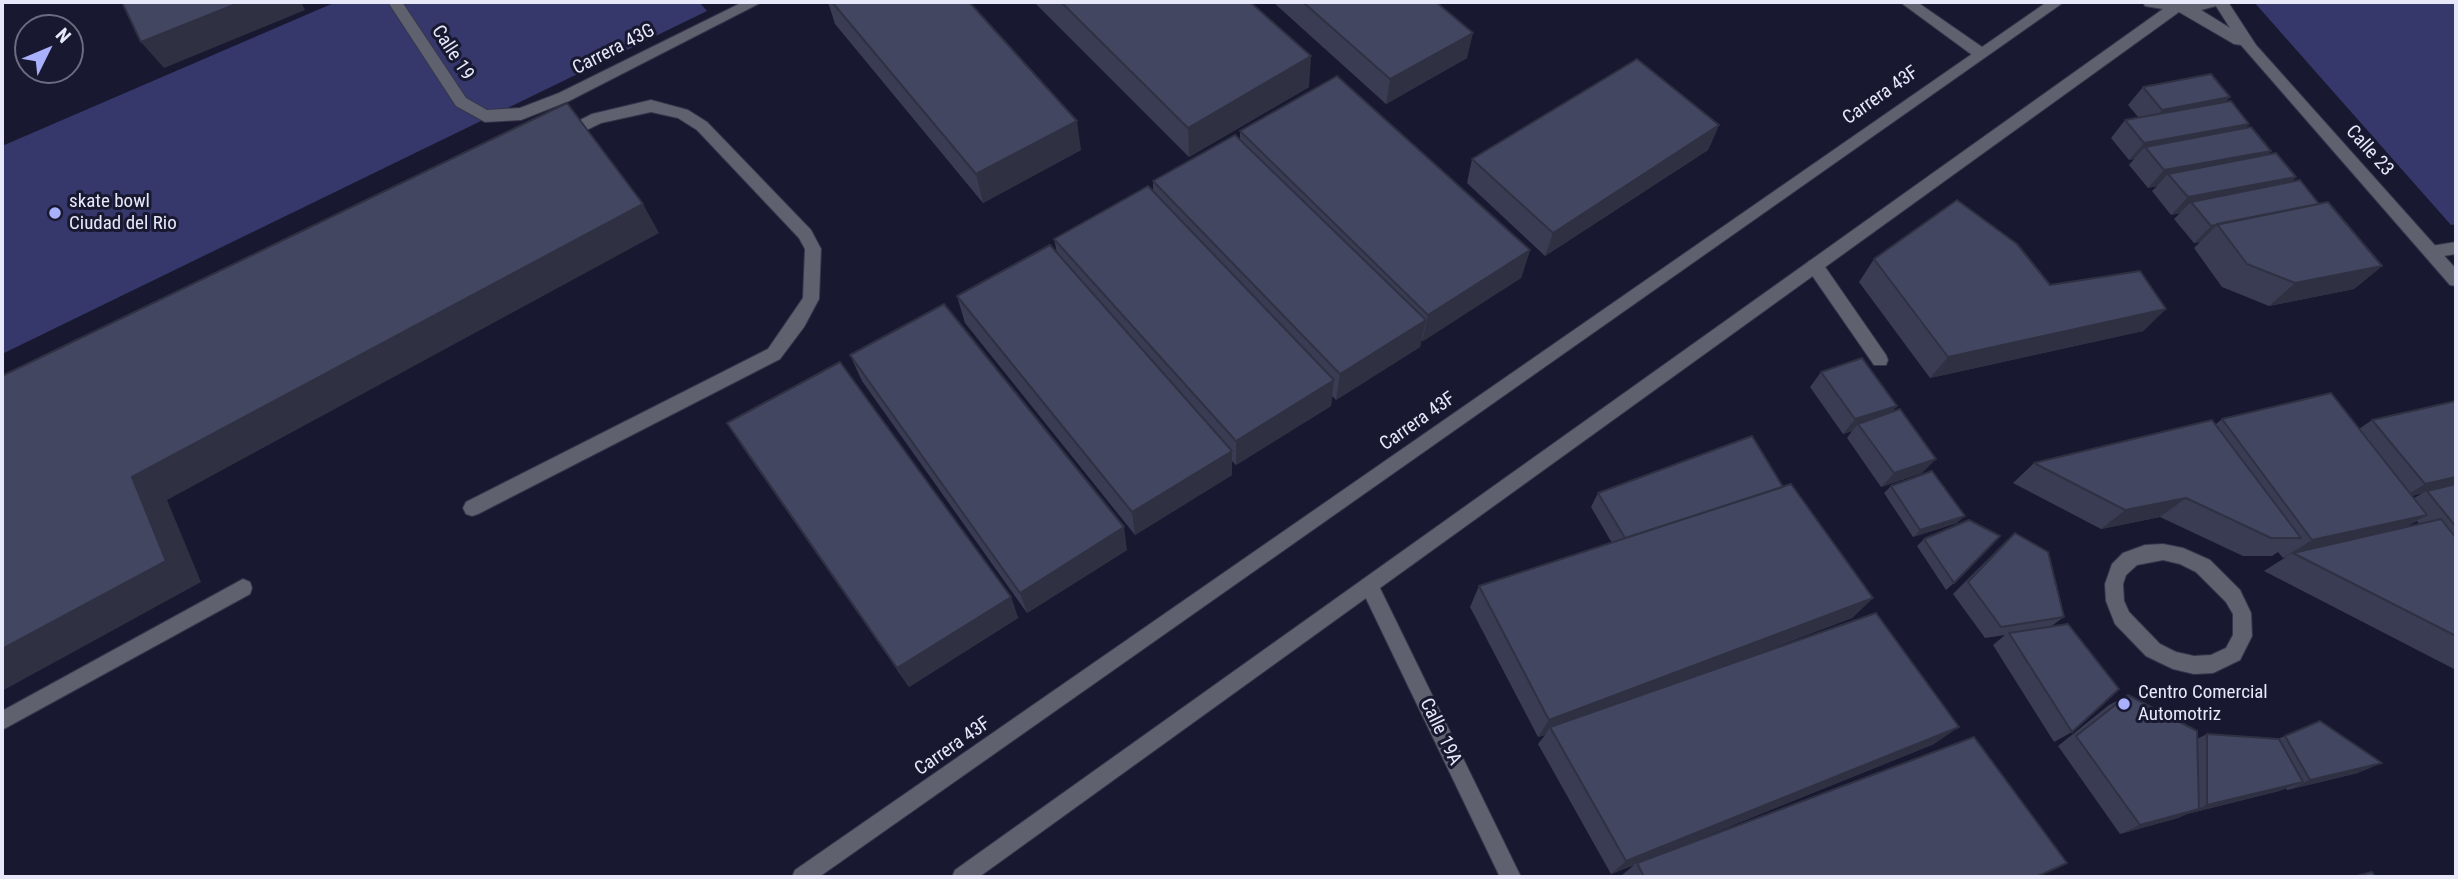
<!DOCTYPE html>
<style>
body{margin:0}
#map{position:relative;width:2458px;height:879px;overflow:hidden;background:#181930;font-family:"Roboto Condensed",sans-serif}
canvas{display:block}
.frame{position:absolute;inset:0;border:4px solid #e7e9fa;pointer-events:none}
.north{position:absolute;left:14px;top:14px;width:70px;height:70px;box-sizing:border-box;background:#181930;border:2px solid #6b6c81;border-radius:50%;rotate:47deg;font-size:19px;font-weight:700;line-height:28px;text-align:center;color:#e7e9fa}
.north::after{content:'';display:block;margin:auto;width:24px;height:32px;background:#a9b0fc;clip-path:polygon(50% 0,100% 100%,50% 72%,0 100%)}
</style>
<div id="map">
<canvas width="2458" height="879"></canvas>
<div class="frame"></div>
<div class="north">N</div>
</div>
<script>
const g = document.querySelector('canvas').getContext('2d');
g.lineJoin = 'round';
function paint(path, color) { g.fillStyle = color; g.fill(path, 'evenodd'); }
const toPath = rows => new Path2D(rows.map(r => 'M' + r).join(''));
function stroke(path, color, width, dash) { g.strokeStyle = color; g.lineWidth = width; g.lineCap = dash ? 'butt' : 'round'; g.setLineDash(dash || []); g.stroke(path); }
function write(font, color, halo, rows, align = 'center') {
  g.font = font + ' "Roboto Condensed",sans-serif'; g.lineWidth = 6; g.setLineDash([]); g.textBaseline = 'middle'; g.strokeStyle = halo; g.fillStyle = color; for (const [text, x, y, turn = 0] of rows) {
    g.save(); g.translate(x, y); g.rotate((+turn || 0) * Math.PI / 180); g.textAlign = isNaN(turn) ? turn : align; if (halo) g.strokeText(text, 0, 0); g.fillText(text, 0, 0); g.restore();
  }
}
paint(toPath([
 [336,2,699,2,707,11,2,354,2,146],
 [2254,2,2456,2,2456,224,2451,225]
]), '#36386b');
const service = toPath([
 [651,100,688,110,707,122,811,230,821,249,819,299,804,327,780,359,478,514,472,516,466,514,463,508,466,502,768,349,803,298,805,249,799,238,697,130,678,118,651,112,601,123,564,141,556,135,559,131,592,114,651,100],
 [1815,260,1821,261,1886,355,1888,360,1886,365,1874,365,1809,271,1807,266,1809,261,1815,260],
 [2163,544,2183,548,2210,560,2240,590,2251,613,2252,636,2240,660,2213,673,2194,674,2173,669,2146,656,2115,624,2106,601,2105,584,2112,564,2123,553,2145,545,2163,544],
 [2163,560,2180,564,2196,572,2226,602,2233,614,2233,635,2226,648,2211,655,2194,656,2176,652,2160,644,2129,612,2124,601,2123,584,2126,575,2137,565,2163,560],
 [243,579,250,582,252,588,250,594,2,730,2,711,243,579]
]);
const minor = toPath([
 [388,2,402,2,466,98,487,110,520,108,559,93,743,2,762,2,569,101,521,120,485,122,456,106,388,2],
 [1900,2,1917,2,1985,49,1985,57,1975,57,1900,2],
 [2456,242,2456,254,2431,258,2423,252,2431,246,2456,242],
 [1369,577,1376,580,1521,877,1500,877,1360,586,1362,580,1369,577]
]);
const tertiary = toPath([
 [2047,2,2064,2,819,877,792,877,795,870,2047,2],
 [2143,2,2228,2,2256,45,2456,269,2456,286,2450,285,2241,45,2234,44,2179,12,979,877,952,877,955,870,2163,9,2145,6,2143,2],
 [2216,6,2230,28,2201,10,2216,6]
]);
stroke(service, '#35364c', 2);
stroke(minor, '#35364c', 2);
stroke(tertiary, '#35364c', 2);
paint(service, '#60616e');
paint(minor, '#60616e');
paint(tertiary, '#60616e');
paint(toPath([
 [828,2,832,2,1081,150,983,203,835,24],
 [1034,2,1250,2,1309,87,1189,157],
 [1273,2,1436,2,1467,58,1386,104],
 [2143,87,2230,97,2225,102,2249,124,2245,128,2271,151,2267,155,2296,177,2291,182,2319,204,2382,266,2354,289,2269,306,2222,287,2194,248,2200,242,2194,243,2174,219,2180,213,2171,215,2152,191,2157,186,2148,188,2129,165,2134,159,2129,160,2111,138,2125,120,2139,118,2128,105],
 [1719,125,1708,150,1545,256,1467,183,1472,159],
 [1240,131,1530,250,1521,278,1421,341,1420,347,1336,400,1332,396,1331,406,1236,465,1232,461,1232,475,1135,535,965,323,957,296,1057,253,1054,239,1153,192,1153,181,1240,140],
 [1874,259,2050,285,2166,309,2143,331,1930,378,1859,282],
 [850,355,1127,550,1027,613,862,381],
 [1821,372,1891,412,1922,473,1881,487,1847,438,1852,431,1843,434,1810,387],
 [2456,401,2456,670,2264,571,2286,557,2283,558,2278,552,2272,556,2243,556,2160,517,2101,529,2013,483,2034,463,2216,424,2222,419,2359,429,2372,420],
 [2423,493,2414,498,2412,496],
 [2417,521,2419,524,2405,527],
 [727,423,1011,597,1018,618,909,687,743,448],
 [1891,486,1957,523,1913,537,1884,493],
 [1783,487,1873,598,1852,618,1730,664,1934,744,1669,851,2036,877,1622,877,1621,876,1634,865,1611,874,1538,744,1545,735,1538,737,1470,607,1479,586,1612,543,1591,507,1598,493],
 [2015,533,2064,617,2050,627,2072,732,2054,742,1993,645,2005,635,1985,638,1953,594,2000,547],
 [1924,539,1954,583,1946,590,1917,546],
 [2128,695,2197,739,2207,734,2278,739,2320,721,2358,773,2287,790,2286,788,2279,791,2187,814,2178,818,2120,834,2058,746,2109,705]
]), '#3a3c53');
paint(toPath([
 [241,2,301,2,305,10,164,68,141,42],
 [1473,33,1467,58,1386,104,1390,79],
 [1311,56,1309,87,1189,157,1188,128],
 [2230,97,2213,115,2147,127,2162,110],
 [1077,121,1081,150,983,203,976,174],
 [2249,124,2233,142,2145,147,2134,159,2129,160,2144,143],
 [1719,125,1708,150,1545,256,1553,233],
 [2271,151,2254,169,2168,174,2157,186,2148,188,2164,170],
 [2296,177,2278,195,2191,202,2180,213,2171,215,2188,197],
 [643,204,659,233,167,500,201,582,2,691,2,649,132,477],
 [2217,225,2200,242,2194,243,2211,226],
 [1530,250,1521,278,1422,342,1428,315],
 [2382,266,2354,289,2269,306,2295,283],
 [2166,309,2143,331,1930,378,1948,357],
 [1426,320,1420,347,1336,400,1340,374],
 [1334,380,1331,406,1236,465,1236,441],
 [1897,406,1884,421,1858,424,1852,431,1843,434,1855,419],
 [1232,451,1232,475,1135,535,1132,512],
 [1936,459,1922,473,1881,487,1894,473],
 [2456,477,2456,485,2427,491,2423,493,2402,498,2425,484],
 [2186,498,2160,517,2101,529,2125,510],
 [2427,515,2395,533,2293,553,2283,558,2312,540],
 [1965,516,1957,523,1913,537,1920,530],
 [1124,527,1127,550,1027,613,1020,593],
 [1011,597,1018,618,909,687,897,668],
 [1873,598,1852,618,1552,732,1550,727,1545,735,1538,737,1549,720],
 [1959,727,1934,744,1637,864,1637,863,1611,874,1626,861],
 [2382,763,2358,773,2287,790,2310,780],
 [2303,782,2279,791,2187,814,2178,818,2120,834,2140,825,2197,809,2207,805]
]), '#2f3143');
const building = toPath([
 [122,2,241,2,141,42,122,2],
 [832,2,969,2,1077,121,976,174,832,2],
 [1061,2,1250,2,1311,56,1188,128,1061,2],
 [1303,2,1436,2,1473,33,1390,79,1303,2],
 [1637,59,1719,125,1553,233,1472,159,1637,59],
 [2211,74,2230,97,2162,110,2143,87,2211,74],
 [1337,76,1530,250,1428,315,1240,131,1337,76],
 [2231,101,2249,124,2144,143,2125,120,2231,101],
 [567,103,643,204,132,477,166,561,2,649,2,376,567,103],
 [2251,127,2271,151,2164,170,2145,147,2251,127],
 [1235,135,1426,320,1340,374,1153,181,1235,135],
 [2276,153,2296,177,2188,197,2168,174,2276,153],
 [2300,180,2319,204,2211,226,2191,202,2300,180],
 [1148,186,1334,380,1236,441,1054,239,1148,186],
 [1957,200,2017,244,2050,285,2140,271,2166,309,1948,357,1874,259,1957,200],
 [2328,202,2382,266,2295,283,2247,264,2217,224,2328,202],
 [1050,245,1232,451,1132,512,957,296,1050,245],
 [944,304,1124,527,1020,593,850,355,944,304],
 [1862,358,1897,406,1855,419,1821,372,1862,358],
 [840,362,1011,597,897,668,727,423,840,362],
 [2331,393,2427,515,2312,540,2222,419,2331,393],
 [2456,401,2456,477,2425,484,2372,420,2456,401],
 [1900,409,1936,459,1894,473,1858,424,1900,409],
 [2212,420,2301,538,2271,538,2186,498,2125,510,2034,463,2212,420],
 [1752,436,1783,487,1625,538,1598,493,1752,436],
 [1932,471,1965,516,1920,530,1891,486,1932,471],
 [1791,484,1873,598,1549,720,1479,586,1791,484],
 [2456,484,2456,527,2427,491,2456,484],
 [2441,519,2456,538,2456,636,2293,553,2441,519],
 [1969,520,2000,536,1954,583,1924,539,1969,520],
 [2015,533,2048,552,2064,617,2001,627,1968,582,2015,533],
 [1876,613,1959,727,1626,861,1550,727,1876,613],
 [2068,624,2119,689,2072,732,2009,633,2068,624],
 [2128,695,2197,731,2199,809,2140,825,2076,736,2128,695],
 [2320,721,2382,763,2310,780,2285,736,2320,721],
 [2207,734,2279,739,2303,782,2207,805,2207,734],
 [1974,737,2067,863,2036,877,1644,877,1637,863,1974,737],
 [2372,872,2375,877,2353,877,2372,872]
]);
paint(building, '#434660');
stroke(building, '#2f3143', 2);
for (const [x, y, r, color] of [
 [55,213,7,"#a9b0fc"],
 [2124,704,7,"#a9b0fc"]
]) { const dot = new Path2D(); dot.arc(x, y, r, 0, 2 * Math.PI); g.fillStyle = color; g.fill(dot); stroke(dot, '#181930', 2.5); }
write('19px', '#e7e9fa', '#181930', [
 ["Carrera 43G",614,50,-27],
 ["Calle 19",452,53,57],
 ["Carrera 43F",1881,96,-35],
 ["Calle 23",2369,151,48],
 ["Carrera 43F",1418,422,-35],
 ["Calle 19A",1440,732,64],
 ["Carrera 43F",953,747,-35]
]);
write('19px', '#e7e9fa', '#181930', [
 ["skate bowl",69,202],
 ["Ciudad del Rio",69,224],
 ["Centro Comercial",2138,693],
 ["Automotriz",2138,715]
], 'left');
</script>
